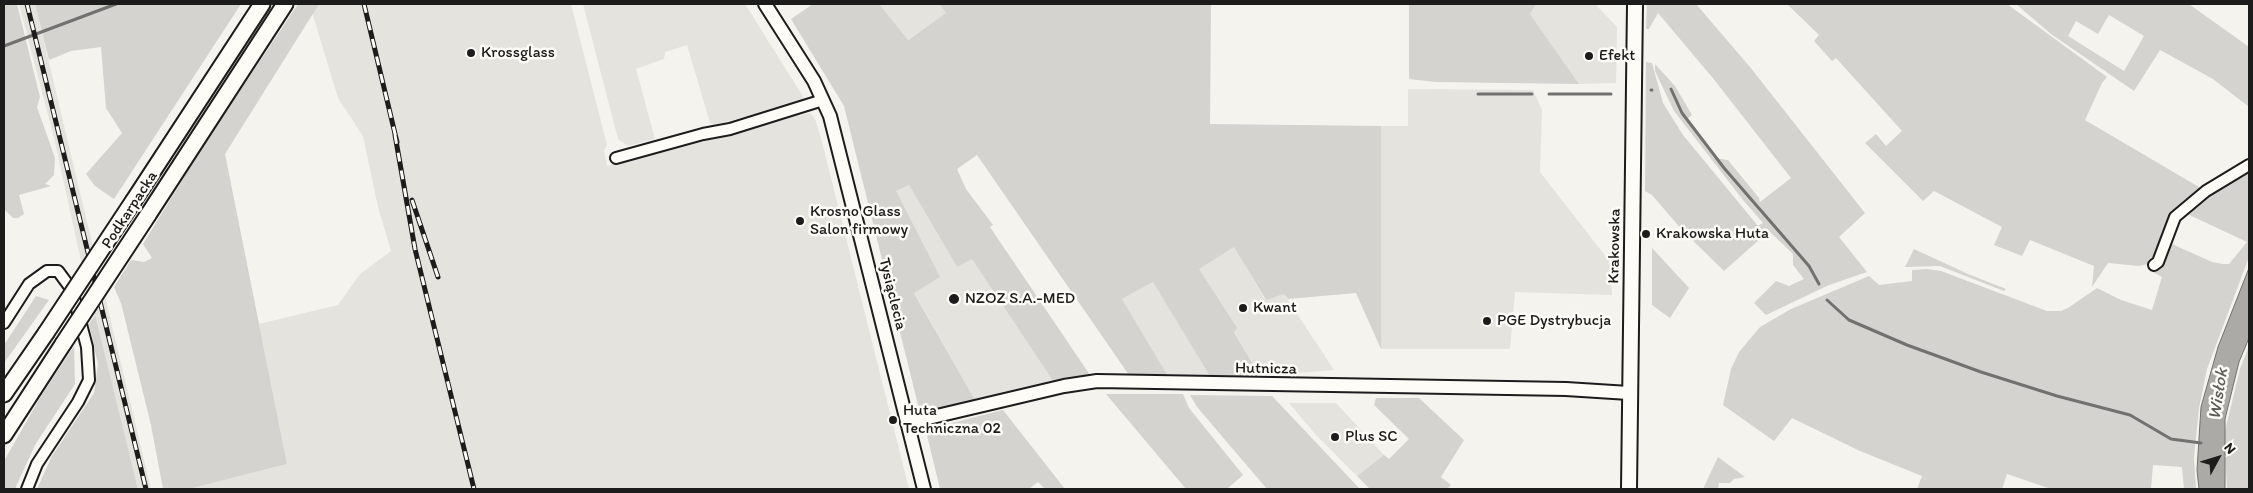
<!DOCTYPE html>
<meta charset="utf-8">
<style>
body{margin:0}
#map{position:relative;width:2253px;height:493px;overflow:hidden;background:#f4f3ee;font-family:Itim,sans-serif}
canvas{display:block}
.frame{position:absolute;inset:0;border:5px solid #1c1c1c;pointer-events:none}
.north{position:absolute;left:2193px;top:433px;width:50px;height:50px;-webkit-text-stroke:4px #fdfcf7;paint-order:stroke;rotate:51deg;font-size:14px;font-weight:700;line-height:20px;text-align:center;color:#1c1c1c}
.north::after{content:'';display:block;margin:auto;width:18px;height:22px;background:#1c1c1c;clip-path:polygon(50% 0,100% 100%,50% 72%,0 100%)}
</style>
<div id="map">
<canvas width="2253" height="493"></canvas>
<div class="frame"></div>
<div class="north">N</div>
</div>
<script>
const g = document.querySelector('canvas').getContext('2d');
g.lineJoin = 'round';
function paint(path, color) { g.fillStyle = color; g.fill(path, 'evenodd'); }
const toPath = rows => new Path2D(rows.map(r => 'M' + r).join(''));
function stroke(path, color, width, dash) { g.strokeStyle = color; g.lineWidth = width; g.lineCap = dash ? 'butt' : 'round'; g.setLineDash(dash || []); g.stroke(path); }
function write(font, color, halo, rows, align = 'center') {
  g.font = font + ' Itim,sans-serif'; g.lineWidth = 5; g.setLineDash([]); g.textBaseline = 'middle'; g.strokeStyle = halo; g.fillStyle = color; for (const [text, x, y, turn = 0] of rows) {
    g.save(); g.translate(x, y); g.rotate((+turn || 0) * Math.PI / 180); g.textAlign = isNaN(turn) ? turn : align; if (halo) g.strokeText(text, 0, 0); g.fillText(text, 0, 0); g.restore();
  }
}
paint(toPath([
 [19,4,35,4,151,489,138,489,83,270,54,138],
 [319,4,571,4,607,145,604,151,607,166,699,139,810,113,815,119,821,138,909,489,189,489,287,464,259,324,338,305,360,274,391,251,378,207,363,136,338,98,312,12],
 [583,4,745,4,804,98,797,104,713,125,710,123,687,45,665,52,664,59,636,69,655,139,628,146,618,139],
 [879,4,940,4,947,13,907,40],
 [1536,4,1595,4,1617,27,1616,83,1579,84,1530,14],
 [1408,89,1533,90,1542,110,1540,172,1610,262,1612,295,1515,292,1510,349,1381,349,1381,126,1408,126],
 [909,185,957,267,972,258,1053,381,975,400,914,292,896,191],
 [1234,246,1265,300,1284,294,1334,370,1260,376,1198,269],
 [1153,282,1209,372,1210,376,1168,376,1122,299],
 [1289,403,1336,403,1384,455,1357,476,1316,435]
]), '#e4e3de');
paint(toPath([
 [4,4,17,4,40,97,37,107,55,158,54,175,45,184,51,186,19,195,24,214,18,218,13,218,4,209],
 [35,4,241,4,114,199,95,186,86,174,122,133,106,108,101,47,71,51,49,60],
 [298,4,319,4,225,154,287,464,189,489,163,489,151,425,121,303,114,287,131,260,144,262,152,258,143,244,203,146],
 [813,4,879,4,908,40,946,13,940,4,1211,4,1210,124,1381,126,1381,349,1356,293,1288,299,1284,294,1266,300,1234,247,1199,269,1237,328,1234,332,1260,376,1210,376,1153,282,1122,299,1168,376,1129,375,977,155,957,169,966,189,993,225,990,227,1090,375,1053,381,972,259,957,267,909,185,896,191,940,277,914,293,975,400,920,413,844,106,791,19],
 [1409,4,1536,4,1530,14,1579,84,1436,82,1409,79],
 [1647,4,1696,4,1750,67,1865,213,1839,237,1867,272,1829,285,1766,315,1754,303,1776,281,1789,286,1804,279,1793,265,1793,254,1769,231,1724,271,1683,231,1652,195,1645,191,1646,62,1652,63,1663,103,1683,135,1758,226,1763,223,1743,200,1674,111,1655,71,1655,64,1675,86,1692,115,1686,120,1714,158,1728,160,1759,198,1760,202,1791,178,1712,77,1658,13,1649,29,1646,29],
 [1787,4,2007,4,2107,77,2102,83,2085,120,2204,190,2180,209,2153,263,2139,266,2108,263,2092,287,2094,266,2030,240,2022,256,1994,245,2002,227,1934,191,1923,201,1865,143,1876,134,1886,146,1902,131,1836,58,1832,61,1814,41,1819,35],
 [2016,4,2189,4,2249,47,2249,107,2213,79,2160,50,2134,91,2051,34],
 [2109,15,2144,36,2124,71,2068,36,2076,21,2098,34],
 [2249,168,2249,257,2207,369,2199,408,2194,457,2196,489,2184,489,2182,467,2153,465,2151,489,2051,489,2007,474,2002,489,1917,489,1922,476,1860,451,1792,418,1774,441,1723,405,1731,369,1739,352,1760,327,1791,309,1869,276,1879,285,1912,281,1912,270,1927,269,1941,271,2047,311,2061,311,2068,308,2097,288,2121,300,2152,310,2162,277,2149,270,2160,261,2167,245,2172,244,2212,262,2223,264,2229,264,2247,242,2183,212],
 [1652,248,1689,288,1670,318,1652,305],
 [1914,249,1968,274,2006,289,2004,291,1940,266,1905,267],
 [36,296,49,300,4,363,4,345],
 [95,315,138,489,37,489,52,456,94,393,98,364,89,324],
 [74,346,75,384,35,445,15,489,4,489,4,461,41,396],
 [2249,346,2249,489,2227,489,2224,435,2240,369],
 [1106,394,1183,394,1189,408,1243,475,1227,489,1186,489],
 [1190,395,1272,396,1360,489,1267,489,1197,407],
 [1376,398,1419,398,1464,440,1441,477,1451,485,1447,489,1370,489,1357,476,1384,455,1389,459,1409,439,1374,405],
 [1003,410,1065,489,1045,489,1038,482,1029,489,940,489,926,431,928,429],
 [1718,457,1745,477,1734,479,1730,483,1719,483,1718,489,1703,489]
]), '#d4d3cf');
const water = toPath([
 [2249,268,2249,338,2239,362,2225,419,2225,489,2199,489,2197,470,2201,407,2218,347,2249,268]
]);
paint(water, '#abaaa6');
stroke(water, '#72716f', 1);
stroke(toPath([
 [4,46,116,4],
 [1671,89,1682,113,1724,168,1809,266,1819,284],
 [1651,90,1652,90],
 [1478,94,1532,94],
 [1549,94,1611,94],
 [1827,300,1849,320,1907,345,1981,372,2057,396,2130,415,2171,439,2201,443]
]), '#72716f', 3);
const minor = toPath([
 [616,158,703,134,730,129,823,100],
 [2154,265,2158,262,2175,217,2206,191,2249,165],
 [4,323,29,284,47,271,58,271,72,290,87,347,89,380,78,402,37,464,27,489]
]);
const tertiary = toPath([
 [765,4,814,81,830,116,924,489],
 [907,423,1064,386,1097,381,1566,389,1629,393]
]);
const secondary = toPath([
 [1629,489,1635,4]
]);
const primary = toPath([
 [134,200,262,4],
 [148,215,285,4],
 [4,394,46,333],
 [4,435,63,344]
]);
stroke(minor, '#1c1c1c', 14);
stroke(tertiary, '#1c1c1c', 16);
stroke(secondary, '#1c1c1c', 18);
stroke(primary, '#1c1c1c', 19);
stroke(minor, '#fdfcf7', 10);
stroke(tertiary, '#fdfcf7', 12);
stroke(secondary, '#fdfcf7', 14);
stroke(primary, '#fdfcf7', 15);
const rail = toPath([
 [27,4,146,489],
 [364,4,397,142],
 [395,135,415,249,474,489],
 [412,200,438,277]
]);
stroke(rail, '#1c1c1c', 5);
stroke(rail, '#fdfcf7', 3, [9]);
const primaryBridge = toPath([
 [46,333,134,200],
 [63,344,148,215]
]);
stroke(primaryBridge, '#1c1c1c', 19, []);
stroke(primaryBridge, '#fdfcf7', 15);
for (const [x, y, r, color] of [
 [471,53,5,"#1c1c1c"],
 [1589,56,5,"#1c1c1c"],
 [800,221,5,"#1c1c1c"],
 [1646,234,5,"#1c1c1c"],
 [954,299,6,"#1c1c1c"],
 [1243,308,5,"#1c1c1c"],
 [1487,321,5,"#1c1c1c"],
 [893,420,5,"#1c1c1c"],
 [1335,437,5,"#1c1c1c"]
]) { const dot = new Path2D(); dot.arc(x, y, r, 0, 2 * Math.PI); g.fillStyle = color; g.fill(dot); stroke(dot, '#fdfcf7', 2); }
write('16px', '#1c1c1c', '#fdfcf7', [
 ["Krossglass",481,53],
 ["Efekt",1599,56],
 ["Krosno Glass",810,212],
 ["Salon firmowy",810,230],
 ["Krakowska Huta",1656,234],
 ["NZOZ S.A.-MED",965,299],
 ["Kwant",1253,308],
 ["PGE Dystrybucja",1497,321],
 ["Huta",903,411],
 ["Techniczna 02",903,429],
 ["Plus SC",1345,437]
], 'left');
write('16px', '#1c1c1c', '#fdfcf7', [
 ["Podkarpacka",130,210,-57],
 ["Krakowska",1615,246,-89],
 ["Tysiąclecia",892,294,76],
 ["Hutnicza",1266,369,1]
]);
write('italic 18px', '#5c5c5a', '#fdfcf7', [
 ["Wisłok",2219,394,-81]
]);
</script>
